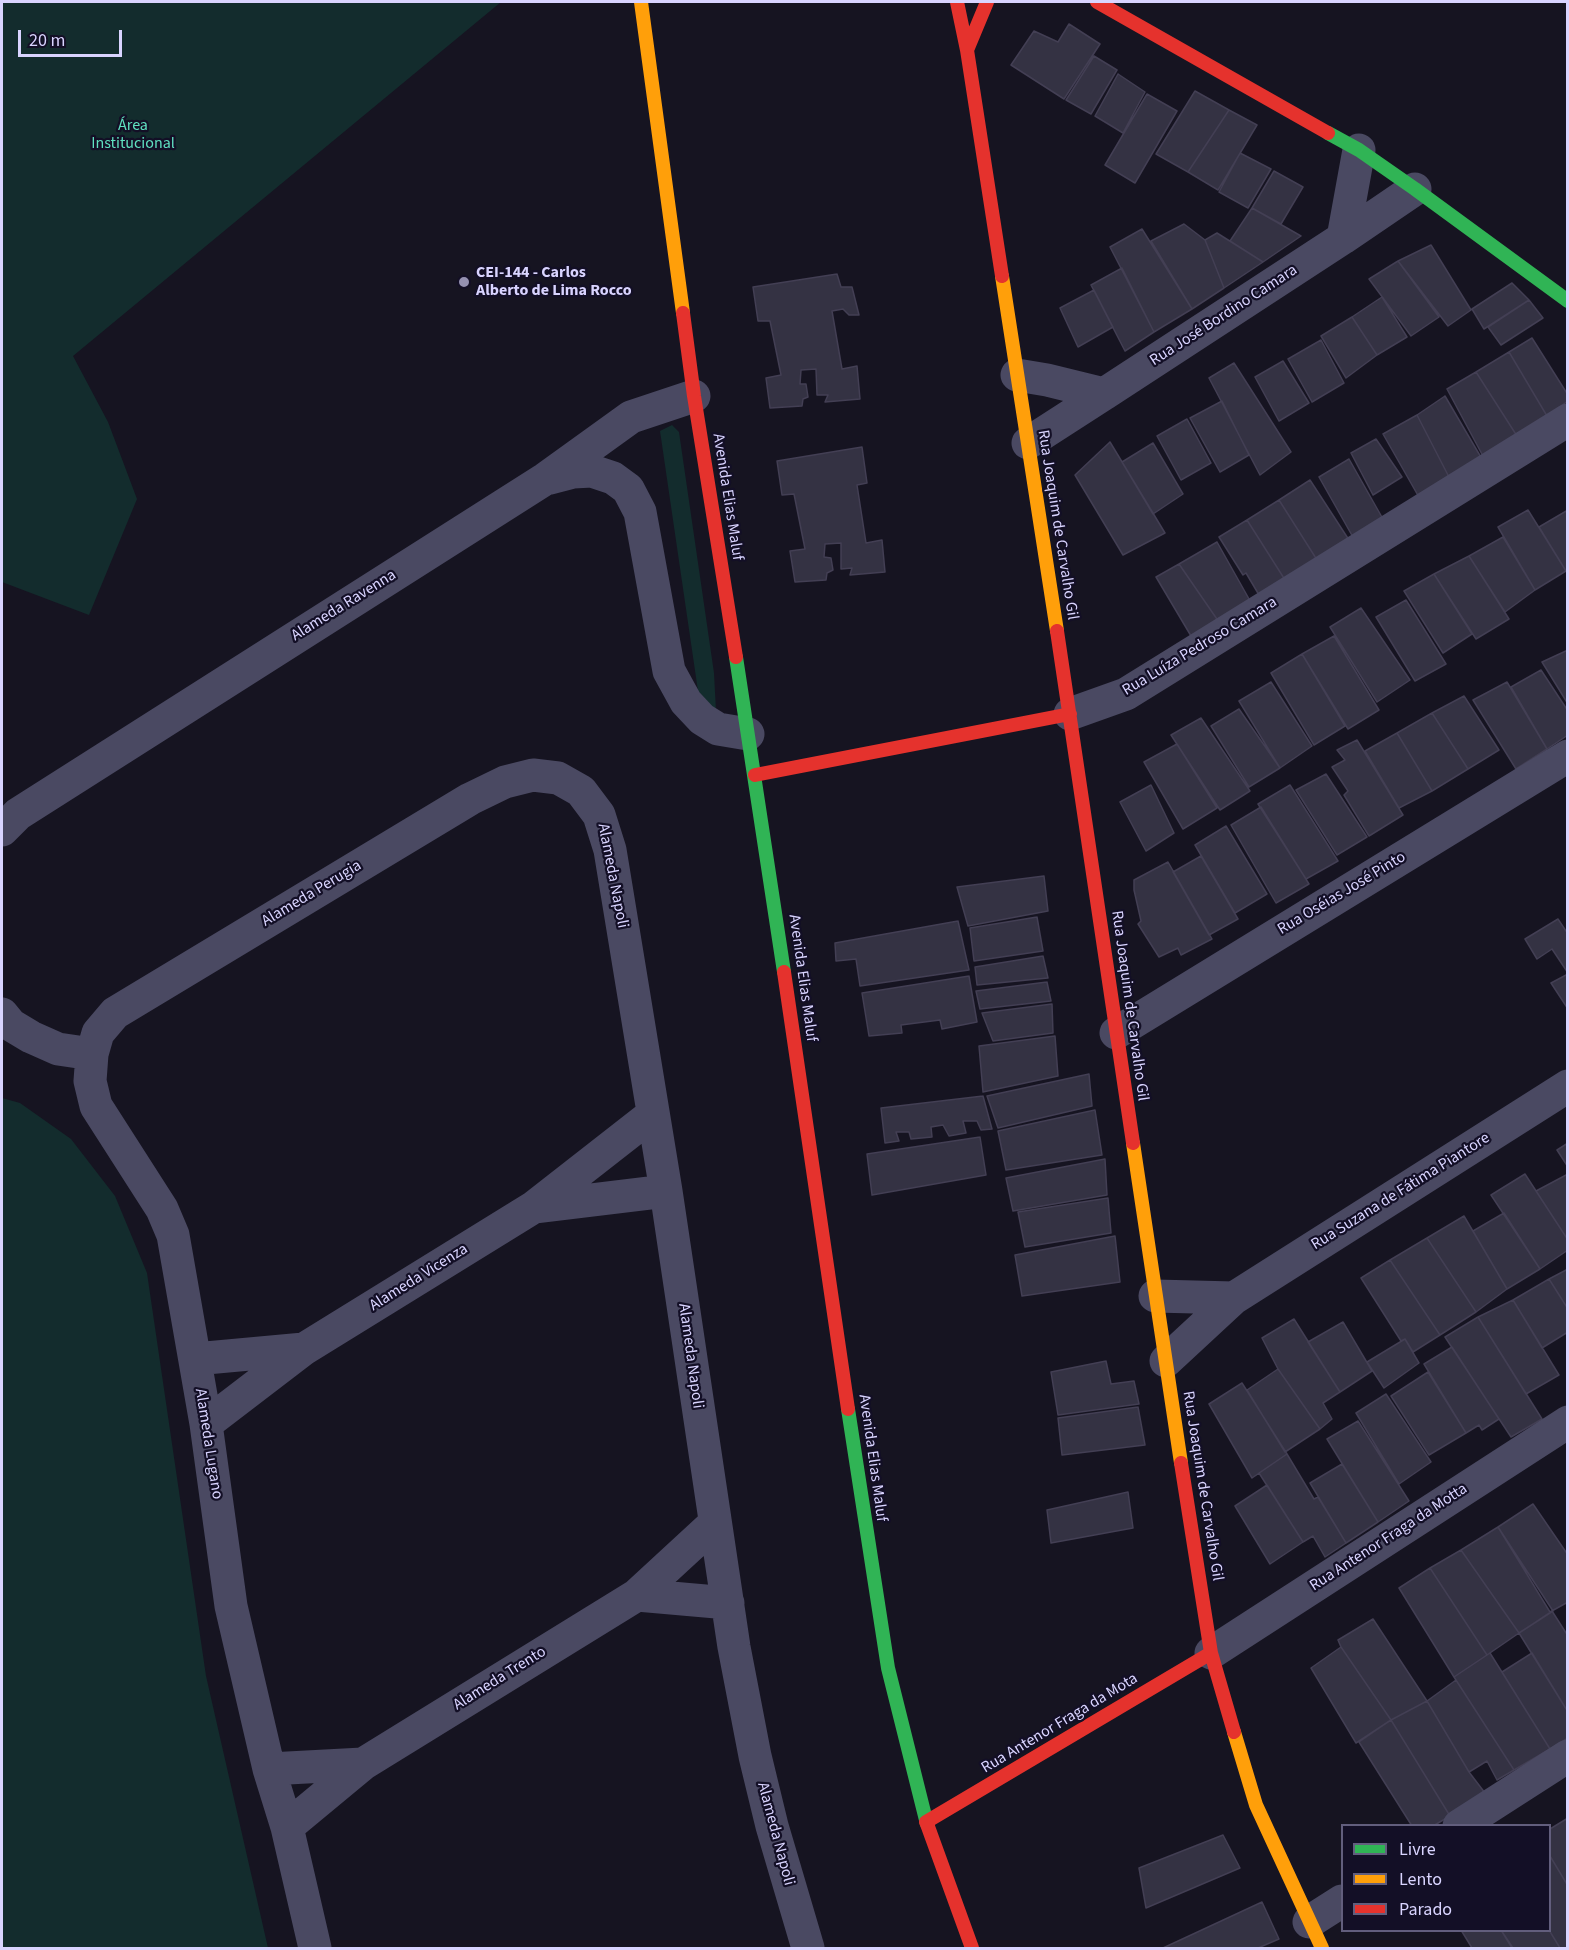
<!DOCTYPE html>
<meta charset="utf-8">
<style>
body{margin:0}
#map{position:relative;width:1569px;height:1950px;overflow:hidden;background:#161421;font-family:"Source Sans 3",sans-serif}
canvas{display:block}
.frame{position:absolute;inset:0;border:3px solid #d9d4ff;pointer-events:none}
.legend{position:absolute;left:1341px;top:1824px;width:210px;height:108px;box-sizing:border-box;background:#130f26;border:2px solid #625e7d;margin:0;padding:8px 10px;list-style:none;font-size:18px;color:#d9d4ff}
.legend li{display:flex;align-items:center;gap:12px;height:30px}
.legend b{width:30px;border:2px solid #625e7d}
.scale{position:absolute;left:18px;top:30px;width:104px;height:27px;box-sizing:border-box;border:3px solid #d9d4ff;border-top:0;padding-left:8px;font-size:18px;line-height:21px;white-space:nowrap;color:#d9d4ff;-webkit-text-stroke:4px #130f26;paint-order:stroke}
</style>
<div id="map">
<canvas width="1569" height="1950"></canvas>
<div class="frame"></div>
<ul class="legend">
<li><b style="height:8px;background:#30b455"></b>Livre</li>
<li><b style="height:8px;background:#ff9f0a"></b>Lento</li>
<li><b style="height:8px;background:#e5322d"></b>Parado</li>
</ul>
<div class="scale">20 m</div>
</div>
<script>
const g = document.querySelector('canvas').getContext('2d');
g.lineJoin = 'round';
function paint(path, color) { g.fillStyle = color; g.fill(path, 'evenodd'); }
const toPath = rows => new Path2D(rows.map(r => 'M' + r).join(''));
function stroke(path, color, width, dash) { g.strokeStyle = color; g.lineWidth = width; g.lineCap = dash ? 'butt' : 'round'; g.setLineDash(dash || []); g.stroke(path); }
function write(font, color, halo, rows, align = 'center') {
  g.font = font + ' "Source Sans 3",sans-serif'; g.lineWidth = 4.5; g.setLineDash([]); g.textBaseline = 'middle'; g.strokeStyle = halo; g.fillStyle = color; for (const [text, x, y, turn = 0] of rows) {
    g.save(); g.translate(x, y); g.rotate((+turn || 0) * Math.PI / 180); g.textAlign = isNaN(turn) ? turn : align; if (halo) g.strokeText(text, 0, 0); g.fillText(text, 0, 0); g.restore();
  }
}
paint(toPath([
 [2,2,501,2,73,356,108,422,137,499,89,615,2,582],
 [672,425,679,432,680,439,714,673,716,711,698,691,660,431],
 [2,1098,20,1103,71,1139,115,1196,147,1273,206,1676,268,1948,2,1948]
]), '#132c2d');
const building = toPath([
 [1069,24,1100,44,1064,99,1011,65,1034,31,1058,42,1069,24],
 [1094,56,1117,70,1091,114,1066,100,1094,56],
 [1118,74,1145,92,1123,133,1095,116,1118,74],
 [1195,91,1229,110,1188,172,1156,154,1195,91],
 [1147,94,1177,111,1135,183,1105,165,1147,94],
 [1229,110,1257,125,1218,190,1188,172,1229,110],
 [1240,153,1271,169,1248,208,1219,192,1240,153],
 [1274,171,1303,187,1281,224,1252,208,1274,171],
 [1252,208,1301,236,1263,262,1230,241,1252,208],
 [1184,224,1205,240,1224,288,1192,309,1151,241,1184,224],
 [1142,229,1192,309,1154,332,1110,247,1142,229],
 [1217,233,1263,262,1224,288,1205,240,1217,233],
 [1431,245,1471,310,1448,326,1398,261,1431,245],
 [1398,261,1439,317,1411,336,1369,279,1398,261],
 [1122,268,1154,332,1125,351,1091,285,1122,268],
 [837,274,841,287,852,287,859,315,849,315,843,309,832,311,842,369,857,366,860,399,825,402,828,395,817,395,816,369,801,370,800,384,806,384,808,397,803,399,802,406,770,408,766,378,781,375,770,321,758,321,753,287,837,274],
 [1512,283,1529,300,1484,329,1472,309,1512,283],
 [1094,290,1113,327,1078,347,1060,308,1094,290],
 [1382,297,1407,337,1377,355,1352,317,1382,297],
 [1529,300,1543,318,1501,345,1488,327,1529,300],
 [1352,317,1377,355,1346,378,1321,336,1352,317],
 [1532,338,1568,395,1568,401,1547,416,1509,352,1532,338],
 [1321,340,1344,383,1312,402,1288,359,1321,340],
 [1509,352,1547,416,1517,436,1476,372,1509,352],
 [1283,361,1309,403,1279,421,1255,377,1283,361],
 [1234,363,1291,452,1260,475,1209,378,1234,363],
 [1476,372,1517,436,1484,458,1447,389,1476,372],
 [1445,396,1482,459,1450,479,1417,415,1445,396],
 [1222,401,1249,455,1220,472,1190,418,1222,401],
 [1417,415,1450,479,1420,499,1383,434,1417,415],
 [1187,419,1211,463,1181,480,1157,436,1187,419],
 [1376,439,1402,477,1373,495,1351,453,1376,439],
 [1110,442,1165,533,1123,555,1075,475,1110,442],
 [1153,443,1183,494,1153,514,1122,462,1153,443],
 [862,447,867,483,857,485,866,543,882,540,885,572,850,575,852,568,841,569,841,543,825,544,824,557,831,558,833,570,827,573,826,580,795,582,790,551,805,549,794,494,782,495,777,461,862,447],
 [1349,459,1383,519,1354,539,1319,477,1349,459],
 [1310,480,1351,543,1319,563,1279,500,1310,480],
 [1279,500,1319,563,1287,583,1247,520,1279,500],
 [1528,510,1566,571,1535,590,1498,527,1528,510],
 [1568,510,1568,570,1566,571,1539,527,1568,510],
 [1247,520,1287,583,1262,600,1246,573,1243,575,1219,537,1247,520],
 [1503,537,1535,590,1505,612,1469,556,1503,537],
 [1217,542,1253,606,1221,625,1179,564,1217,542],
 [1469,556,1509,619,1476,639,1434,574,1469,556],
 [1179,564,1221,625,1194,641,1156,577,1179,564],
 [1434,574,1472,634,1443,653,1404,591,1434,574],
 [1406,600,1446,664,1415,681,1376,617,1406,600],
 [1361,608,1410,680,1377,702,1330,627,1361,608],
 [1334,636,1379,710,1348,729,1302,654,1334,636],
 [1568,650,1568,704,1542,662,1568,650],
 [1302,654,1345,726,1314,745,1271,673,1302,654],
 [1541,670,1568,711,1568,735,1547,749,1511,687,1541,670],
 [1271,682,1312,746,1280,768,1239,701,1271,682],
 [1507,682,1547,749,1516,769,1473,700,1507,682],
 [1464,696,1499,750,1468,769,1432,713,1464,696],
 [1239,709,1280,768,1249,787,1211,726,1239,709],
 [1432,713,1468,769,1432,791,1397,733,1432,713],
 [1201,718,1250,791,1220,810,1171,735,1201,718],
 [1397,733,1432,791,1399,808,1365,751,1397,733],
 [1357,740,1403,815,1369,836,1344,795,1348,791,1332,767,1345,760,1337,750,1357,740],
 [1177,744,1217,808,1183,829,1144,762,1177,744],
 [1326,774,1367,837,1337,855,1296,790,1326,774],
 [1151,785,1174,833,1146,851,1120,802,1151,785],
 [1290,785,1338,861,1306,879,1258,804,1290,785],
 [1261,807,1309,884,1276,903,1231,825,1261,807],
 [1226,826,1267,894,1235,913,1195,845,1226,826],
 [1201,856,1238,919,1209,935,1173,872,1201,856],
 [1168,862,1212,939,1181,955,1178,948,1159,957,1138,924,1141,921,1134,890,1134,880,1168,862],
 [1044,876,1048,911,968,926,957,887,1044,876],
 [1037,917,1043,951,974,961,970,928,1037,917],
 [1558,919,1568,934,1568,973,1552,949,1537,959,1525,939,1558,919],
 [958,921,969,970,860,986,856,959,836,961,835,943,958,921],
 [1043,956,1048,978,977,985,975,967,1043,956],
 [1568,974,1568,1009,1551,983,1568,974],
 [969,976,977,1022,942,1029,940,1020,901,1025,902,1033,869,1036,862,993,969,976],
 [1047,982,1051,1001,980,1009,976,991,1047,982],
 [1052,1004,1053,1033,993,1041,982,1013,1052,1004],
 [1055,1036,1058,1076,983,1092,979,1046,1055,1036],
 [1089,1074,1092,1106,998,1128,987,1096,1089,1074],
 [983,1096,992,1129,981,1130,977,1121,963,1121,966,1133,949,1136,943,1125,931,1127,932,1137,911,1139,909,1132,896,1132,899,1141,885,1143,881,1108,983,1096],
 [1095,1110,1102,1155,1006,1170,998,1131,1095,1110],
 [980,1137,986,1175,872,1195,867,1154,980,1137],
 [1568,1143,1568,1167,1557,1150,1568,1143],
 [1105,1159,1107,1195,1013,1211,1006,1178,1105,1159],
 [1525,1174,1568,1240,1568,1250,1540,1269,1491,1195,1525,1174],
 [1568,1174,1568,1240,1536,1191,1568,1174],
 [1108,1198,1111,1233,1025,1247,1018,1212,1108,1198],
 [1504,1213,1540,1269,1507,1289,1473,1231,1504,1213],
 [1464,1216,1507,1289,1476,1312,1427,1238,1464,1216],
 [1115,1236,1120,1282,1022,1296,1015,1255,1115,1236],
 [1427,1238,1476,1312,1440,1335,1390,1260,1427,1238],
 [1390,1260,1440,1335,1413,1352,1405,1339,1401,1341,1361,1278,1390,1260],
 [1568,1269,1568,1309,1549,1279,1568,1269],
 [1549,1279,1568,1309,1568,1332,1542,1348,1513,1300,1549,1279],
 [1513,1300,1559,1375,1526,1394,1478,1317,1513,1300],
 [1478,1317,1542,1419,1511,1437,1445,1337,1478,1317],
 [1294,1319,1340,1392,1323,1403,1332,1419,1320,1429,1278,1369,1262,1338,1294,1319],
 [1343,1322,1372,1371,1340,1392,1308,1342,1343,1322],
 [1405,1339,1419,1363,1384,1388,1367,1362,1405,1339],
 [1452,1347,1499,1419,1482,1430,1479,1425,1466,1433,1424,1364,1452,1347],
 [1106,1361,1111,1384,1134,1381,1139,1404,1058,1415,1051,1372,1106,1361],
 [1278,1369,1320,1429,1285,1452,1247,1390,1278,1369],
 [1428,1372,1466,1433,1429,1455,1391,1396,1428,1372],
 [1242,1383,1287,1454,1252,1478,1209,1404,1242,1383],
 [1386,1394,1431,1462,1399,1484,1356,1413,1386,1394],
 [1138,1407,1145,1445,1062,1455,1058,1418,1138,1407],
 [1358,1421,1409,1501,1378,1522,1327,1439,1358,1421],
 [1287,1454,1314,1499,1318,1497,1346,1543,1325,1557,1313,1536,1303,1542,1259,1473,1287,1454],
 [1342,1464,1378,1522,1346,1543,1310,1483,1342,1464],
 [1267,1485,1303,1542,1270,1564,1235,1506,1267,1485],
 [1128,1492,1133,1528,1051,1543,1047,1510,1128,1492],
 [1533,1504,1568,1555,1568,1602,1550,1612,1498,1527,1533,1504],
 [1498,1527,1553,1611,1519,1633,1461,1550,1498,1527],
 [1461,1550,1519,1633,1487,1655,1430,1568,1461,1550],
 [1430,1568,1487,1655,1454,1677,1399,1588,1430,1568],
 [1552,1611,1568,1636,1568,1712,1519,1633,1552,1611],
 [1373,1619,1427,1701,1391,1720,1341,1647,1338,1640,1373,1619],
 [1341,1647,1391,1720,1356,1743,1311,1668,1341,1647],
 [1490,1653,1550,1749,1514,1770,1454,1677,1490,1653],
 [1532,1653,1568,1712,1568,1738,1550,1749,1502,1672,1532,1653],
 [1456,1680,1514,1770,1497,1780,1487,1761,1469,1772,1427,1701,1456,1680],
 [1427,1701,1469,1772,1485,1793,1450,1816,1391,1720,1427,1701],
 [1391,1720,1450,1816,1433,1826,1412,1826,1359,1742,1391,1720],
 [1568,1818,1568,1886,1550,1856,1550,1829,1568,1818],
 [1223,1835,1240,1868,1146,1908,1139,1868,1223,1835],
 [1550,1856,1568,1886,1568,1948,1560,1948,1549,1930,1550,1856],
 [1262,1902,1279,1939,1258,1948,1163,1948,1262,1902],
 [1461,1930,1501,1930,1513,1948,1472,1948,1461,1930],
 [1501,1930,1549,1930,1560,1948,1512,1948,1501,1930]
]);
paint(building, '#343243');
stroke(building, '#433f54', 1.5);
stroke(toPath([
 [1359,150,1343,238,1415,189],
 [1017,375,1047,380,1104,394,1028,443],
 [1104,394,1343,238],
 [550,478,573,472,592,471,613,478,628,489,640,512,669,671,686,702,702,719,718,729,748,734],
 [1070,714,1126,694,1568,420],
 [2,830,18,814,545,479,631,417,694,396],
 [2,1014,11,1025,31,1037,58,1049,92,1054],
 [1116,1033,1568,756],
 [653,1114,534,1207,666,1191],
 [1155,1296,1234,1298,1166,1361],
 [1234,1298,1568,1086],
 [304,1349,534,1207],
 [195,1359,304,1349,206,1424],
 [714,1524,637,1595,728,1603],
 [1211,1653,1568,1422],
 [363,1764,637,1595],
 [269,1769,363,1764,287,1827],
 [1459,1826,1568,1756],
 [1309,1922,1342,1901],
 [315,1948,287,1827,269,1769,231,1606,206,1424,173,1235,162,1209,96,1106,90,1081,92,1054,98,1033,115,1013,470,799,505,782,533,775,558,778,581,791,599,815,610,850,666,1191,734,1647,755,1756,772,1826,808,1948]
]), '#4a4962', 33);
stroke(toPath([
 [1328,133,1359,150,1415,189,1568,301],
 [736,657,784,972],
 [848,1409,888,1668,927,1824]
]), '#30b455', 14);
stroke(toPath([
 [641,2,683,313],
 [1002,276,1057,631],
 [1133,1143,1181,1463],
 [1234,1732,1256,1805,1322,1948]
]), '#ff9f0a', 14);
stroke(toPath([
 [957,2,967,50,987,2],
 [1097,2,1328,133],
 [967,50,1002,276],
 [683,313,694,396,736,657],
 [1057,631,1133,1143],
 [755,775,1070,714],
 [784,972,848,1409],
 [1181,1463,1211,1653,1234,1732],
 [926,1822,1211,1653],
 [927,1824,972,1948]
]), '#e5322d', 14);
for (const [x, y, r, color] of [
 [464,282,6,"#9591b1"]
]) { const dot = new Path2D(); dot.arc(x, y, r, 0, 2 * Math.PI); g.fillStyle = color; g.fill(dot); stroke(dot, '#130f26', 2); }
write('16px', '#5fe0c0', '#130f26', [
 ["Área",133,126],
 ["Institucional",133,144]
]);
write('bold 16px', '#d9d4ff', '#130f26', [
 ["CEI-144 - Carlos",476,273],
 ["Alberto de Lima Rocco",476,291]
], 'left');
write('16px', '#d9d4ff', '#130f26', [
 ["Rua José Bordino Camara",1224,316,-33],
 ["Avenida Elias Maluf",727,497,81],
 ["Rua Joaquim de Carvalho Gil",1057,525,81],
 ["Alameda Ravenna",344,606,-32],
 ["Rua Luíza Pedroso Camara",1200,647,-31],
 ["Alameda Napoli",612,876,79],
 ["Alameda Perugia",312,894,-31],
 ["Rua Oséias José Pinto",1342,894,-31],
 ["Avenida Elias Maluf",802,978,82],
 ["Rua Joaquim de Carvalho Gil",1129,1006,82],
 ["Rua Suzana de Fátima Piantore",1401,1192,-32],
 ["Alameda Vicenza",419,1278,-32],
 ["Alameda Napoli",690,1356,82],
 ["Alameda Lugano",208,1444,81],
 ["Avenida Elias Maluf",872,1458,82],
 ["Rua Joaquim de Carvalho Gil",1202,1486,81],
 ["Rua Antenor Fraga da Motta",1389,1538,-33],
 ["Alameda Trento",500,1679,-32],
 ["Rua Antenor Fraga da Mota",1060,1724,-31],
 ["Alameda Napoli",775,1834,75]
]);
</script>
